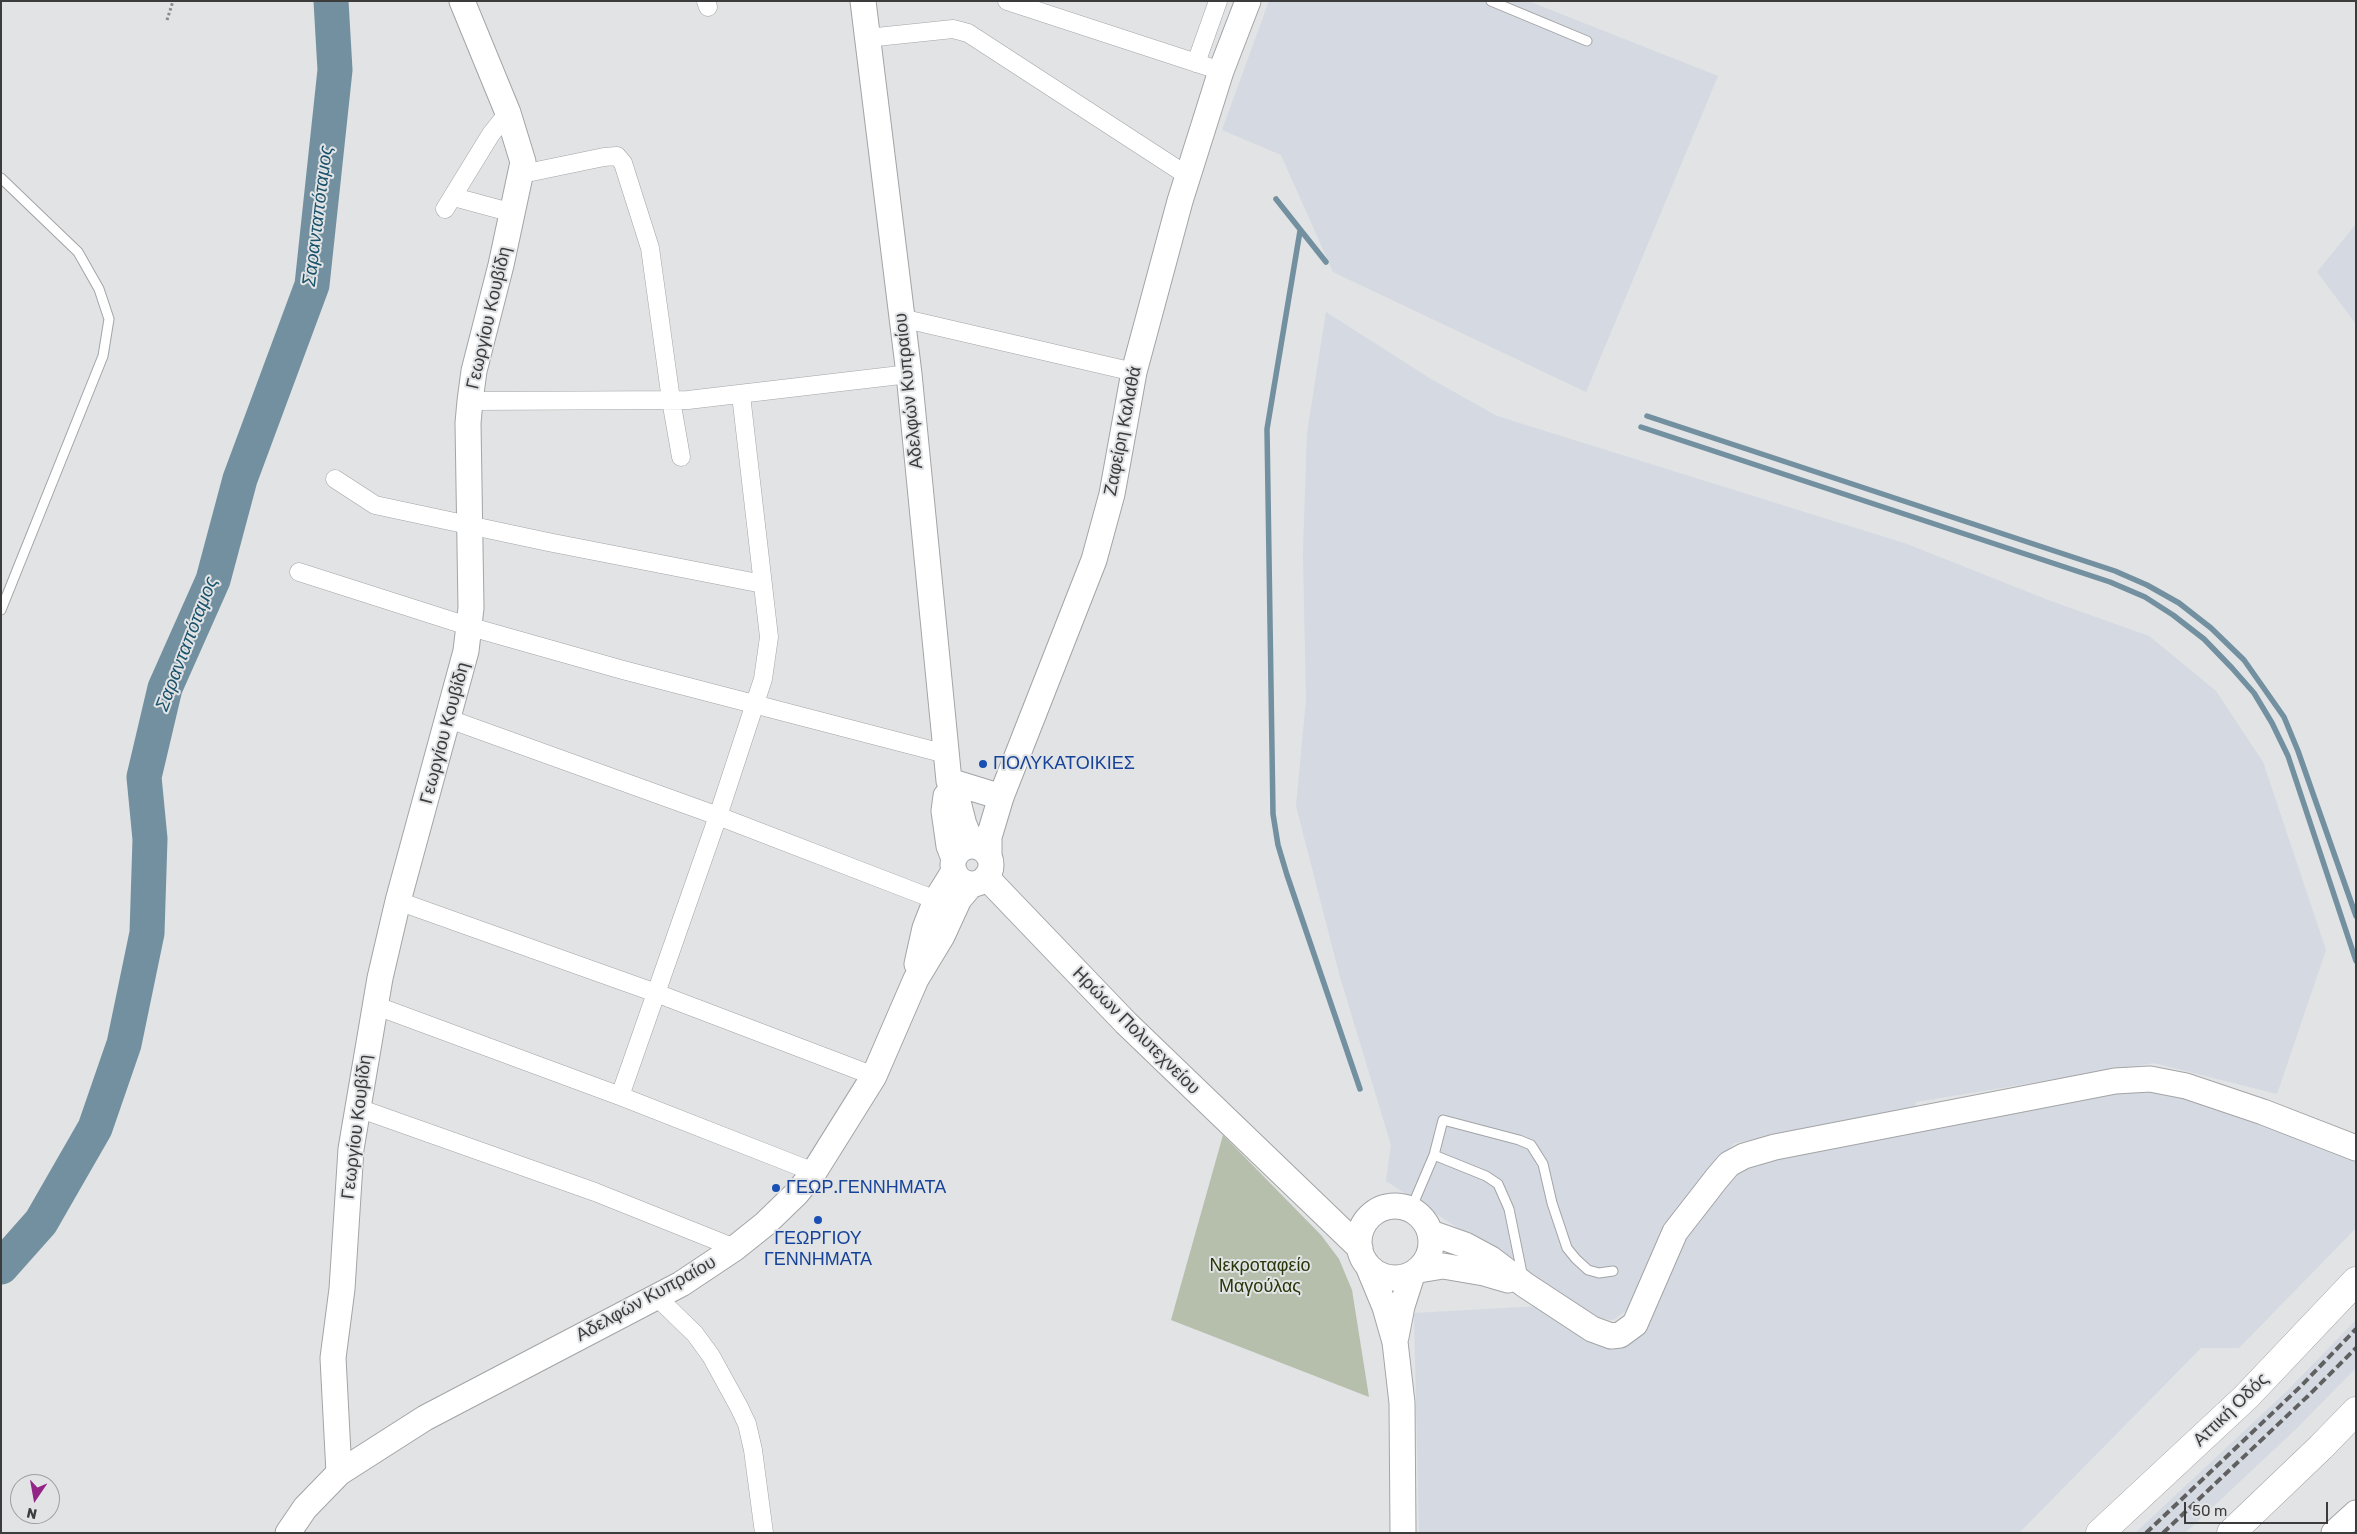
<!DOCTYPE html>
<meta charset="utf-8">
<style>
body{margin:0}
#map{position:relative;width:2357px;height:1534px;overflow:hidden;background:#e1e3e5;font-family:Rubik,sans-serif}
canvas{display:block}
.frame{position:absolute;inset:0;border:2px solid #3c3c3d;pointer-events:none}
.north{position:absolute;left:10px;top:1474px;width:50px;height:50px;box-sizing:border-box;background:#e1e3e5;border:1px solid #9fa0a2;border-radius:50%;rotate:192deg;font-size:14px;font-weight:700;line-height:20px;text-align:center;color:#3c3c3d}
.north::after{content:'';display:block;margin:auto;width:18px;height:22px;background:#922586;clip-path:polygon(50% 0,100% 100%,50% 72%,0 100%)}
.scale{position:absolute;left:2184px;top:1502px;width:144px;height:22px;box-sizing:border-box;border:2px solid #3c3c3d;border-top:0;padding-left:6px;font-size:15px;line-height:18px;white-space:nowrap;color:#3c3c3d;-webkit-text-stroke:4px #e1e3e5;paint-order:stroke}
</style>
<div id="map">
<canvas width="2357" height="1534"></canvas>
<div class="frame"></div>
<div class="north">N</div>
<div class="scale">50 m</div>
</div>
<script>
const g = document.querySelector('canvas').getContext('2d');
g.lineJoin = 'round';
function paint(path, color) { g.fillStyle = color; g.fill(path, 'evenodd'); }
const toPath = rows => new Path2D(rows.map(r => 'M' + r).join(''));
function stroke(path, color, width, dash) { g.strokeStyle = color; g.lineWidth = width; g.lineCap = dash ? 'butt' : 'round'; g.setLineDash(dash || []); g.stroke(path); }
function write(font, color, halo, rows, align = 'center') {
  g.font = font + ' Rubik,sans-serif'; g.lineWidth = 4; g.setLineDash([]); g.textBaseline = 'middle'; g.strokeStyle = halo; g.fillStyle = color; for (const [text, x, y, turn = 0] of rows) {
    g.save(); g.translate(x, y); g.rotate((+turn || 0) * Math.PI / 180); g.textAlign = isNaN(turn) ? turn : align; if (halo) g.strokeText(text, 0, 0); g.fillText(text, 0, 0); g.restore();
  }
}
paint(toPath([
 [1269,1,1528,1,1718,76,1586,392,1333,272,1281,155,1222,130],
 [2356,224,2356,324,2317,272],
 [1326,312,1431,379,1497,416,1907,544,2048,600,2149,636,2216,691,2263,762,2326,950,2277,1094,2154,1063,1916,1102,1913,1113,1734,1143,1669,1220,1630,1308,1613,1320,1595,1318,1386,1181,1391,1145,1340,977,1296,806,1306,700,1303,552,1307,433],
 [2141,1088,2183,1091,2356,1157,2356,1228,2239,1348,2201,1348,2019,1533,1419,1533,1414,1313,1540,1306,1611,1346,1632,1343,1644,1329,1678,1248,1725,1182,1753,1164,1791,1151],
 [2356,1320,2356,1368,2296,1429,2185,1533,2135,1533,2287,1391]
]), '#d4d9e2');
paint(toPath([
 [1223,1135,1321,1235,1339,1259,1352,1290,1369,1397,1171,1320]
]), '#b6beac');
stroke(toPath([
 [1276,199,1326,262],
 [1300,231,1267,429,1273,814,1278,845,1287,875,1360,1089],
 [1647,416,2115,571,2147,585,2179,603,2211,628,2244,660,2284,717,2298,751,2356,916],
 [1641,427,2110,582,2145,597,2173,615,2204,639,2232,668,2254,693,2272,723,2288,756,2356,961]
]), '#72909f', 5.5);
stroke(toPath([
 [1,1267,41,1222,95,1128,124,1044,147,933,150,839,144,777,165,688,213,580,240,479,312,285,335,70,331,1]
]), '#72909f', 35);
const lane = toPath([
 [1491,1,1587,41],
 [1,178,78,252,99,289,109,319,103,356,1,610],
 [1434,1155,1486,1176,1498,1184,1509,1209,1523,1278],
 [1411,1209,1434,1155,1443,1120,1519,1140,1531,1145,1543,1164,1552,1203,1567,1248,1576,1259,1588,1270,1599,1273,1613,1271]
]);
const street = toPath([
 [706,1,708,7],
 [1007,1,1221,71],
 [867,38,953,29,968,33,1188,176],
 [1196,63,1218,1],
 [522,174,604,157,617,156,623,163,650,248,671,400,681,457],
 [454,197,513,213],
 [445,209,491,134,508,113],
 [901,318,1134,372],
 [470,401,688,400,909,374],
 [335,479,375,505,548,542,763,584],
 [299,572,471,627,623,670,946,754],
 [449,719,718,816,936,900],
 [398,901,656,993,874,1076],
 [374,1005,620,1096,814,1172],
 [620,1096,718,816,763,679,769,637,741,395],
 [358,1108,595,1192,735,1248],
 [657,1297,695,1334,711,1356,739,1407,747,1424,753,1450,764,1533]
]);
const secondary = toPath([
 [863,1,909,374,949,781,957,798,964,825,973,845],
 [949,781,1001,797],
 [946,796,944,811,949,846,954,859],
 '953 865a19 19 0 1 1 38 0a19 19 0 1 1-38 0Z',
 [989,856,989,837,1001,797,1094,560,1112,494,1134,372,1180,201,1221,71,1248,1],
 [986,877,1126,1023,1360,1248],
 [917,964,925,928,936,900,954,871],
 '1359 1242a36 36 0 1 1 72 0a36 36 0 1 1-72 0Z',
 [1431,1233,1465,1245,1491,1259,1525,1285,1592,1329,1611,1336,1620,1335,1635,1324,1675,1232,1717,1178,1729,1164,1744,1156,1775,1147,2115,1081,2150,1079,2186,1086,2263,1112,2356,1148],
 [1368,1266,1385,1307,1395,1342,1402,1403,1403,1533],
 [1419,1270,1443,1266,1484,1273,1508,1280],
 [1396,1337,1402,1306,1412,1275],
 [339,1473,333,1358,342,1289,351,1149,380,978,398,901,466,651,471,608,468,423,470,401,474,371,501,265,523,162,508,113,462,1],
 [288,1533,305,1508,339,1473,425,1418,681,1284,735,1248,765,1224,797,1193,814,1172,874,1076,916,979,942,936,959,899,972,884],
 [2334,1533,2356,1513]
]);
const highway = toPath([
 [2100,1533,2246,1397,2356,1281],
 [2231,1533,2321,1447,2356,1411]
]);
stroke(lane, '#a3a4a6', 11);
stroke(street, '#a3a4a6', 19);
stroke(secondary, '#a3a4a6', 27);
stroke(highway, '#a3a4a6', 29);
stroke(toPath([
 [167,20,173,1]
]), '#898a8c', 3, [2.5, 2.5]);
stroke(lane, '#fff', 9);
stroke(street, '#fff', 18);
stroke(secondary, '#fff', 25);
stroke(highway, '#fff', 28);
stroke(toPath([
 [2146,1533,2300,1387,2356,1329],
 [2163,1533,2308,1396,2356,1348]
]), '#606061', 4, [8, 4]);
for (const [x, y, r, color] of [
 [983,764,5,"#1a4fb4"],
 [776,1188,5,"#1a4fb4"],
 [818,1220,5,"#1a4fb4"]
]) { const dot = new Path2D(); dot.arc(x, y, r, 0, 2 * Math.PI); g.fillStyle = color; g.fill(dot); stroke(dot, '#e1e3e5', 2); }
write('18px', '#3c3c3d', '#e1e3e5', [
 ["Γεωργίου Κουβίδη",489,318,-77],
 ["Αδελφών Κυπραίου",909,391,-96],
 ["Ζαφείρη Καλαθά",1123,431,-79],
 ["Γεωργίου Κουβίδη",445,733,-75],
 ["Ηρώων Πολυτεχνείου",1136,1031,45],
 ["Γεωργίου Κουβίδη",357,1127,-83],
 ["Αδελφών Κυπραίου",646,1299,-29],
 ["Αττική Οδός",2231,1410,-44]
]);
write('18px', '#164399', '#e1e3e5', [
 ["ΠΟΛΥΚΑΤΟΙΚΙΕΣ",993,764],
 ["ΓΕΩΡ.ΓΕΝΝΗΜΑΤΑ",786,1188],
 ["ΓΕΩΡΓΙΟΥ",818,1239,"center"],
 ["ΓΕΝΝΗΜΑΤΑ",818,1260,"center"]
], 'left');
write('18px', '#283709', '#e1e3e5', [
 ["Νεκροταφείο",1260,1266],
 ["Μαγούλας",1260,1287]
]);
write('italic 19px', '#1a536c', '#e1e3e5', [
 ["Σαρανταπόταμος",318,216,-83],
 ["Σαρανταπόταμος",187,644,-69]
]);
</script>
